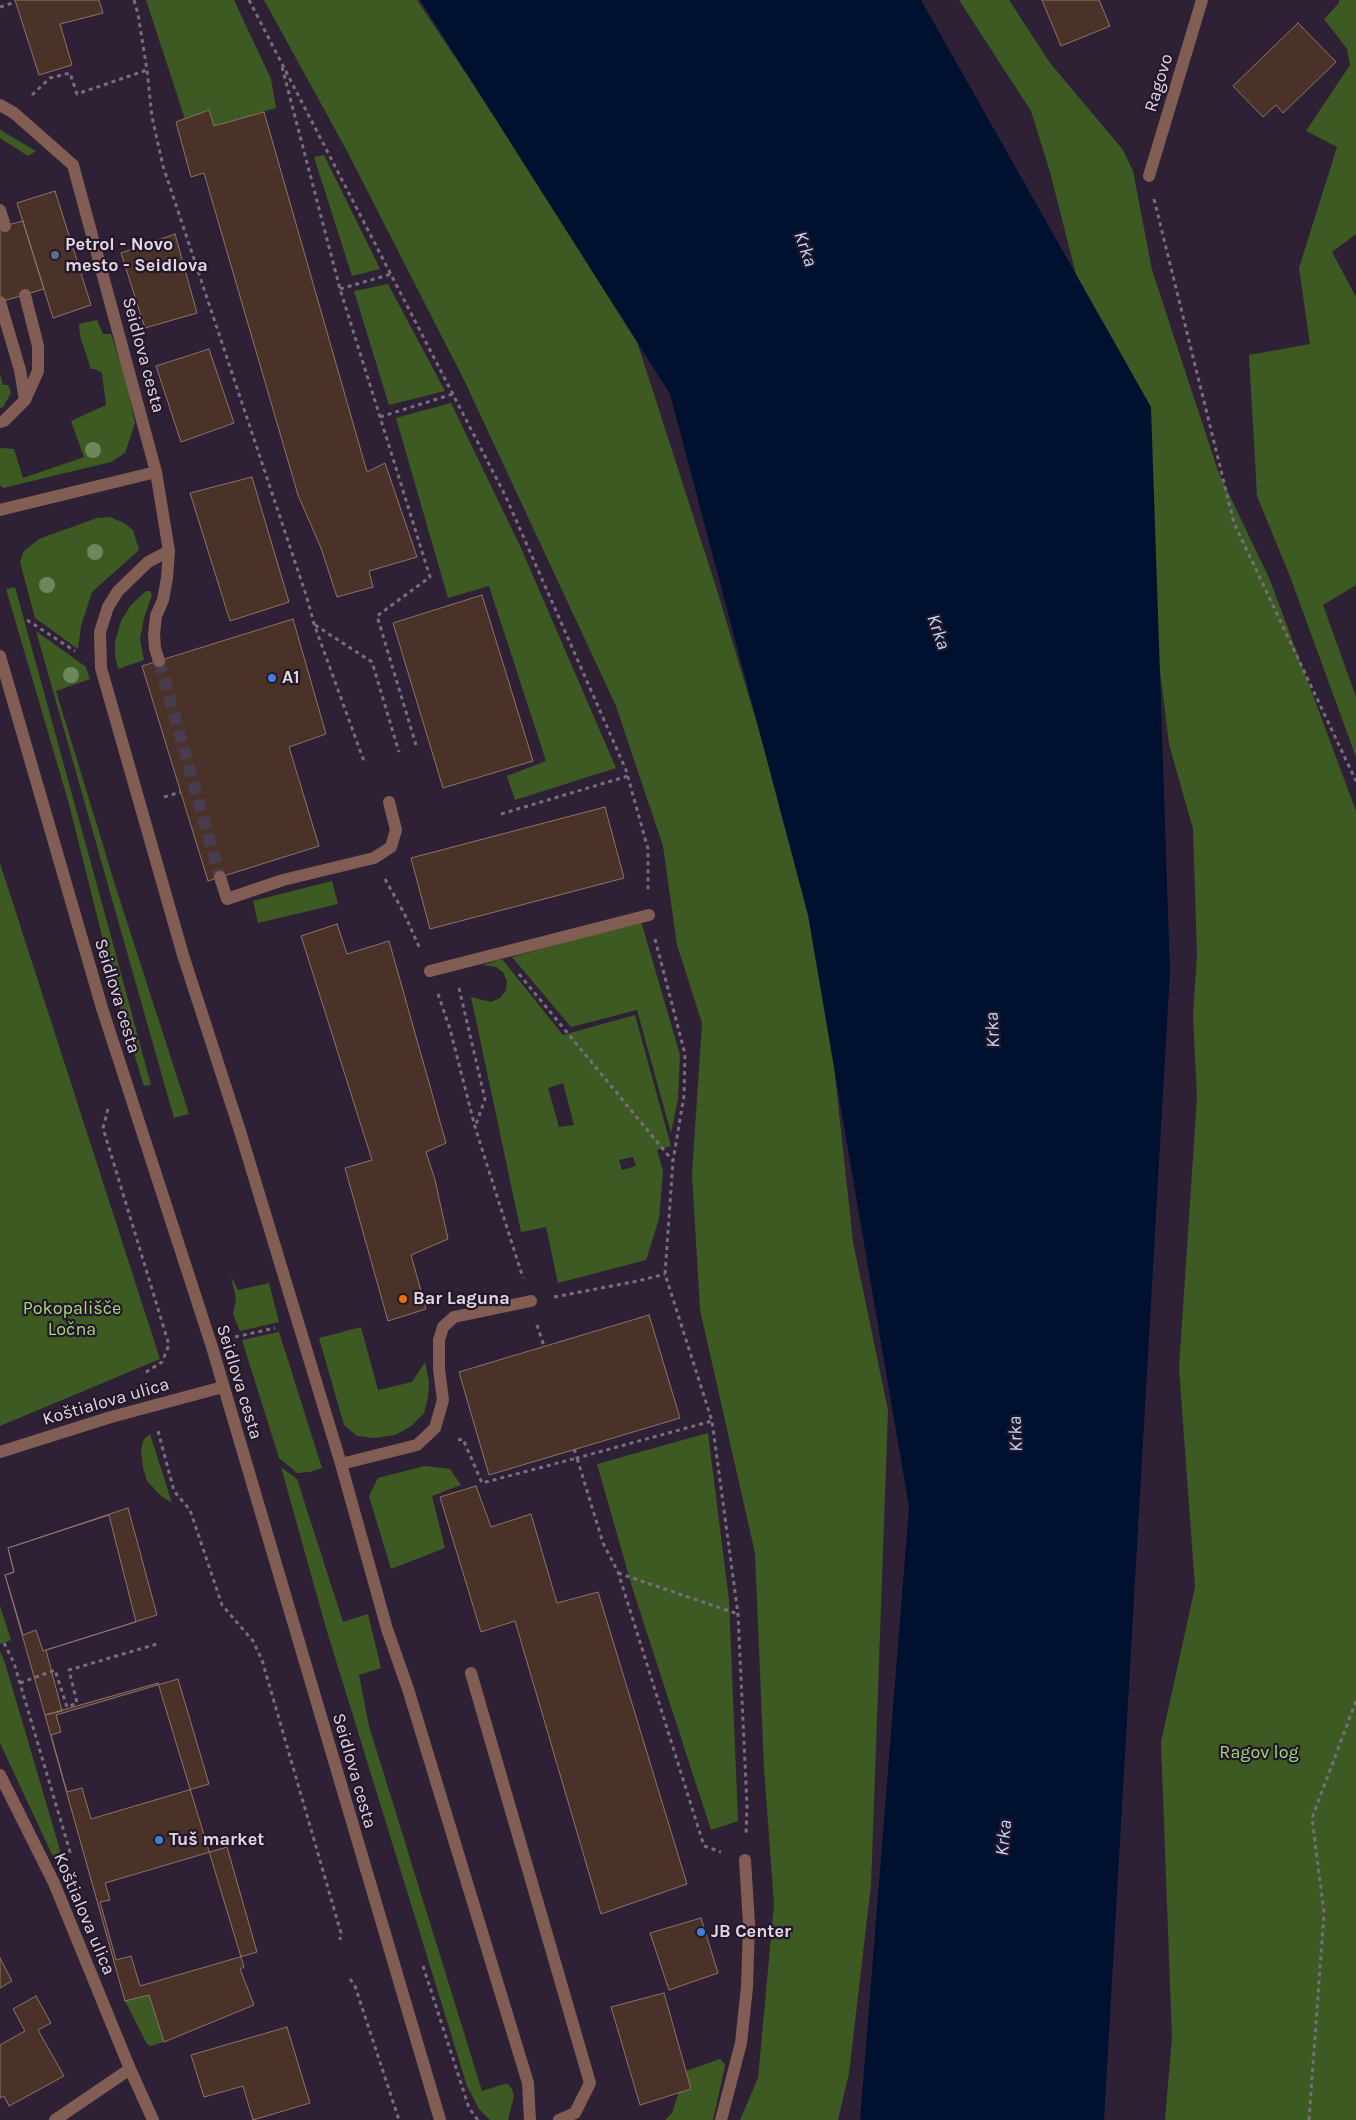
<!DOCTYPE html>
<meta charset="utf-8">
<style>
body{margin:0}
canvas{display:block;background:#2e2135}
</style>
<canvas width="1356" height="2120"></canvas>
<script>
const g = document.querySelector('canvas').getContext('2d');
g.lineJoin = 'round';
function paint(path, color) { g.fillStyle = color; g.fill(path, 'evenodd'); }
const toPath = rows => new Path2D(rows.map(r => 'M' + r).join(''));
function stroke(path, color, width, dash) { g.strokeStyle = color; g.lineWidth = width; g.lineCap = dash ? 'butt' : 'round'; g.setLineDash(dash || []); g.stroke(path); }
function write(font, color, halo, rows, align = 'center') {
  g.font = font + ' Karla,sans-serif'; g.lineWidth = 4.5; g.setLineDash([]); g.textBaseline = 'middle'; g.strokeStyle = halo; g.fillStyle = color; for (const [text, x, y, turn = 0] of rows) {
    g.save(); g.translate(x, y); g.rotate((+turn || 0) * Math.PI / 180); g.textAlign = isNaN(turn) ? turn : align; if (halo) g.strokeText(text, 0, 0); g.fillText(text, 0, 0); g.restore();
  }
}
paint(toPath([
 [146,0,234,0,271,79,276,108,214,126,209,110,185,119],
 [264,0,417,0,630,320,716,587,807,890,825,983,853,1242,888,1410,871,1885,849,2073,838,2120,740,2120,758,2078,774,1905,764,1768,755,1553,700,1310,692,1174,702,1023,677,945,663,846,616,706,465,382,347,151],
 [959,0,1009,0,1050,63,1123,150,1133,171,1152,270,1218,471,1270,580,1356,811,1356,2120,1165,2120,1172,2038,1161,1742,1195,1587,1179,1368,1197,1097,1193,1016,1197,955,1193,829,1169,744,1144,542,1050,172,1031,111],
 [1339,0,1356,0,1356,234,1332,252,1356,297,1356,585,1323,605,1356,697,1356,757,1291,579,1257,496,1249,355,1310,344,1299,268,1337,147,1306,131,1350,65,1347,49,1324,19,1339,3],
 [0,129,2,131,36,151,28,156,0,138],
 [324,155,380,269,352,276,314,157],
 [388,284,445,391,389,405,354,291],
 [97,320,103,334,111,334,126,380,135,423,125,453,111,462,3,488,0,485,0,448,14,449,23,478,84,457,71,421,106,405,102,373,95,369,91,369,80,336,79,324],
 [0,374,3,385,8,385,11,393,3,407,0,408],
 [451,403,521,548,616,768,515,800,507,776,546,761,489,586,448,598,396,418],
 [110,517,124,523,133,530,139,550,92,592,81,626,78,649,35,618,20,562,24,551,39,539,97,518],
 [15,587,106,918,151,1085,144,1086,119,1004,69,804,6,589],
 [146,591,150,591,152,595,144,618,140,639,144,660,118,669,115,656,115,642,121,621,131,605],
 [36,631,86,667,90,679,56,691,117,891,189,1114,174,1118],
 [0,863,160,1359,0,1426],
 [332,881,338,904,258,923,253,901],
 [641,921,680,1055,678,1099,671,1133,637,1010,571,1027,512,957],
 [502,959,563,1035,635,1015,671,1146,657,1150,663,1171,659,1219,646,1260,558,1283,546,1227,521,1232,471,997,491,1002,500,998,506,990,507,981,503,972,496,967,483,965],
 [563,1083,574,1125,559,1127,548,1088],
 [633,1157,636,1166,622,1170,619,1160],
 [231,1276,238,1290,269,1283,279,1322,240,1331,233,1314,236,1299],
 [361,1327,378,1390,412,1382,425,1362,429,1382,428,1398,424,1413,410,1427,395,1435,374,1438,357,1436,344,1425,319,1338],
 [279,1332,322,1468,310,1472,297,1473,279,1458,242,1340],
 [708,1433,729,1600,738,1821,711,1830,633,1590,597,1464],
 [150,1434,172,1503,160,1495,147,1481,143,1468,141,1449,144,1439],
 [425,1466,450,1469,461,1485,432,1496,445,1548,391,1569,369,1496,378,1478],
 [281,1467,297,1479,343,1622,368,1614,381,1668,359,1675,369,1726,482,2091,504,2084,508,2084,512,2089,514,2096,508,2120,490,2120,479,2109,467,2086,326,1628],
 [0,1606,11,1640,0,1644],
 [0,1651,5,1663,60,1850,56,1863,0,1743],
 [149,1995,164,2042,151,2046,147,2044,125,2001],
 [720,2059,725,2064,724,2071,713,2120,665,2120,672,2113,686,2071]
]), '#3c5a22');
paint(toPath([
 [420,0,921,0,1151,407,1170,972,1104,2120,860,2120,909,1507,808,915,670,394]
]), '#00112f');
const building = toPath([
 [15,0,99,0,103,13,60,24,72,65,39,75,15,0],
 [1042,0,1099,0,1110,26,1061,46,1042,0],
 [1298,23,1336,62,1283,113,1276,105,1263,117,1233,86,1298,23],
 [209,110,214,126,264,112,367,472,385,463,417,557,369,571,373,587,337,597,321,548,298,495,204,173,191,177,176,122,209,110],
 [55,191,91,305,53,318,17,203,55,191],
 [23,221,44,289,0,302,0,227,23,221],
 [175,234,197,313,145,328,121,253,175,234],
 [209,349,234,423,181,442,156,366,209,349],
 [252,477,289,602,230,621,190,493,252,477],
 [482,595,533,761,443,788,393,623,482,595],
 [293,619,326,734,289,747,319,846,208,881,142,666,293,619],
 [605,807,624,878,430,929,411,858,605,807],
 [337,924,347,954,389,941,446,1143,426,1152,435,1180,448,1239,411,1255,426,1309,388,1321,345,1168,372,1160,301,936,337,924],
 [649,1315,680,1418,489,1475,459,1372,649,1315],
 [476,1486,491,1527,531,1514,557,1603,598,1592,687,1884,601,1914,515,1621,481,1632,440,1497,476,1486],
 [128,1508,157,1615,43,1651,36,1630,23,1635,5,1575,14,1572,8,1548,128,1508],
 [109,1515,136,1622,46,1650,62,1711,45,1715,5,1575,14,1572,8,1548,109,1515],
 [178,1679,209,1784,91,1819,82,1788,67,1792,51,1735,61,1732,56,1715,178,1679],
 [158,1683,244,1967,240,1969,254,2005,164,2042,149,1995,125,2001,45,1715,158,1683],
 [227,1847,257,1952,140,1986,131,1956,116,1960,100,1902,110,1900,105,1883,227,1847],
 [701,1918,718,1973,669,1990,650,1933,701,1918],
 [0,1958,12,1981,0,1988,0,1958],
 [664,1993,691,2089,640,2105,611,2007,664,1993],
 [36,1996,51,2023,38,2030,64,2076,9,2106,4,2096,0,2098,0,2045,25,2031,13,2009,36,1996],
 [287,2027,310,2103,253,2120,243,2086,204,2097,191,2055,287,2027]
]);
paint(building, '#4a3228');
stroke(building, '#8f7267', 1);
stroke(toPath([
 [159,661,220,877]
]), '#493c4f', 12, [12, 6]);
stroke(toPath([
 [134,0,138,14,147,70,152,117,163,166,307,598,314,624,365,764],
 [249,0,505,495,626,770,648,849,648,891],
 [0,7,16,2],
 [282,67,340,289,430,577,377,616,416,745],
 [32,95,50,78,70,73,77,94,147,70],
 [1154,199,1234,523,1356,781],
 [340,289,391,274],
 [380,417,453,394],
 [27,620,75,651],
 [315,625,372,662,399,752],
 [164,797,181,792],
 [501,814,628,776],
 [385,879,404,913,420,949],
 [655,939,685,1054,684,1096,673,1161,665,1274,712,1421,738,1614,747,1806,746,1836],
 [519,974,672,1160],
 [459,988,485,1099,475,1127],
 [438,994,450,1029,475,1127,523,1278],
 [108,1109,103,1128,169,1345,162,1362,143,1374],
 [554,1297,638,1281,665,1274],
 [537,1325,544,1346],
 [235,1337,275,1328],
 [158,1431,174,1491,190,1510,222,1605,253,1641,262,1660,341,1933,340,1940],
 [458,1440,463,1439,482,1483,577,1458,603,1543,618,1572,704,1846,721,1852],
 [574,1449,577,1458,712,1421],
 [618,1573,738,1614],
 [4,1643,14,1663,70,1852,68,1856],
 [20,1683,55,1670,67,1707,77,1703,69,1670,157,1644],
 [423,1966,469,2108,478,2120],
 [350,1979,355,1986,399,2120],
 [1309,2120,1324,1913,1312,1818,1356,1701]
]), '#786d7e', 3, [4, 4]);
stroke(toPath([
 [0,210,5,226],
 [0,302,20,370,25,400],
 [0,422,4,421,25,400,38,371,38,346,25,295],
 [430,971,649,915],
 [471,1673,590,2083,575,2113,559,2120],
 [721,2120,741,2043,747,1987,749,1924,745,1860]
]), '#815d54', 12);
stroke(toPath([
 [0,105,14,113,73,165,156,472],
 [1149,176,1202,0],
 [0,510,156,472,169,551,148,562,118,591,108,607,100,632,101,668,183,955,240,1131,341,1464,387,1629,408,1689,528,2083,530,2120],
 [159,661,155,648,154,634,156,616,163,600,167,578,169,551],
 [220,877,227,899,283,880,374,858,391,847,396,830,389,802],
 [0,1452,111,1417,223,1387],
 [341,1464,417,1445,435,1428,443,1400,439,1369,439,1340,443,1327,454,1317,531,1301],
 [0,1775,54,1883,130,2069,55,2120],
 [130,2069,153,2120]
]), '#815d54', 12);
stroke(toPath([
 [0,656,102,1008,212,1347,440,2120]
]), '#815d54', 12);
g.fillStyle = '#6e875a';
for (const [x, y] of [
 [93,450],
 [95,552],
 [47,585],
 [71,675]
]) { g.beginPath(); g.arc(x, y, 8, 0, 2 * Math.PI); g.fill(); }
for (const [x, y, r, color] of [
 [55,255,5,"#5c6f8a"],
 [272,678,5,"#3f7fe0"],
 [403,1299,5,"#e8710a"],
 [159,1840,5,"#3f7fe0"],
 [701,1932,5,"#3f7fe0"]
]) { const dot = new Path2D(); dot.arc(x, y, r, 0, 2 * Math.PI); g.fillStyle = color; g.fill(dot); stroke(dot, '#24172a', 2); }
write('18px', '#e0d7e4', '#24172a', [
 ["Ragovo",1159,83,-73],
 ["Seidlova cesta",143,355,75],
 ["Seidlova cesta",117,996,73],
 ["Seidlova cesta",239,1382,73],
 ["Koštialova ulica",106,1402,-16],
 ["Seidlova cesta",354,1771,74],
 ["Koštialova ulica",84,1914,67]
]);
write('bold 18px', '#e0d7e4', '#24172a', [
 ["Petrol - Novo",65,245],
 ["mesto - Seidlova",65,266],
 ["A1",282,678],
 ["Bar Laguna",413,1299],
 ["Tuš market",169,1840],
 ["JB Center",711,1932]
], 'left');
write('18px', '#a2da78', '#24172a', [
 ["Pokopališče",72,1309],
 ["Ločna",72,1330],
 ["Ragov log",1259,1753]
]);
write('italic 19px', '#bed9fc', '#24172a', [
 ["Krka",805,249,71],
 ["Krka",938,632,71],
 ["Krka",993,1030,-93],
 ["Krka",1016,1434,-93],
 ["Krka",1004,1838,-84]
]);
</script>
